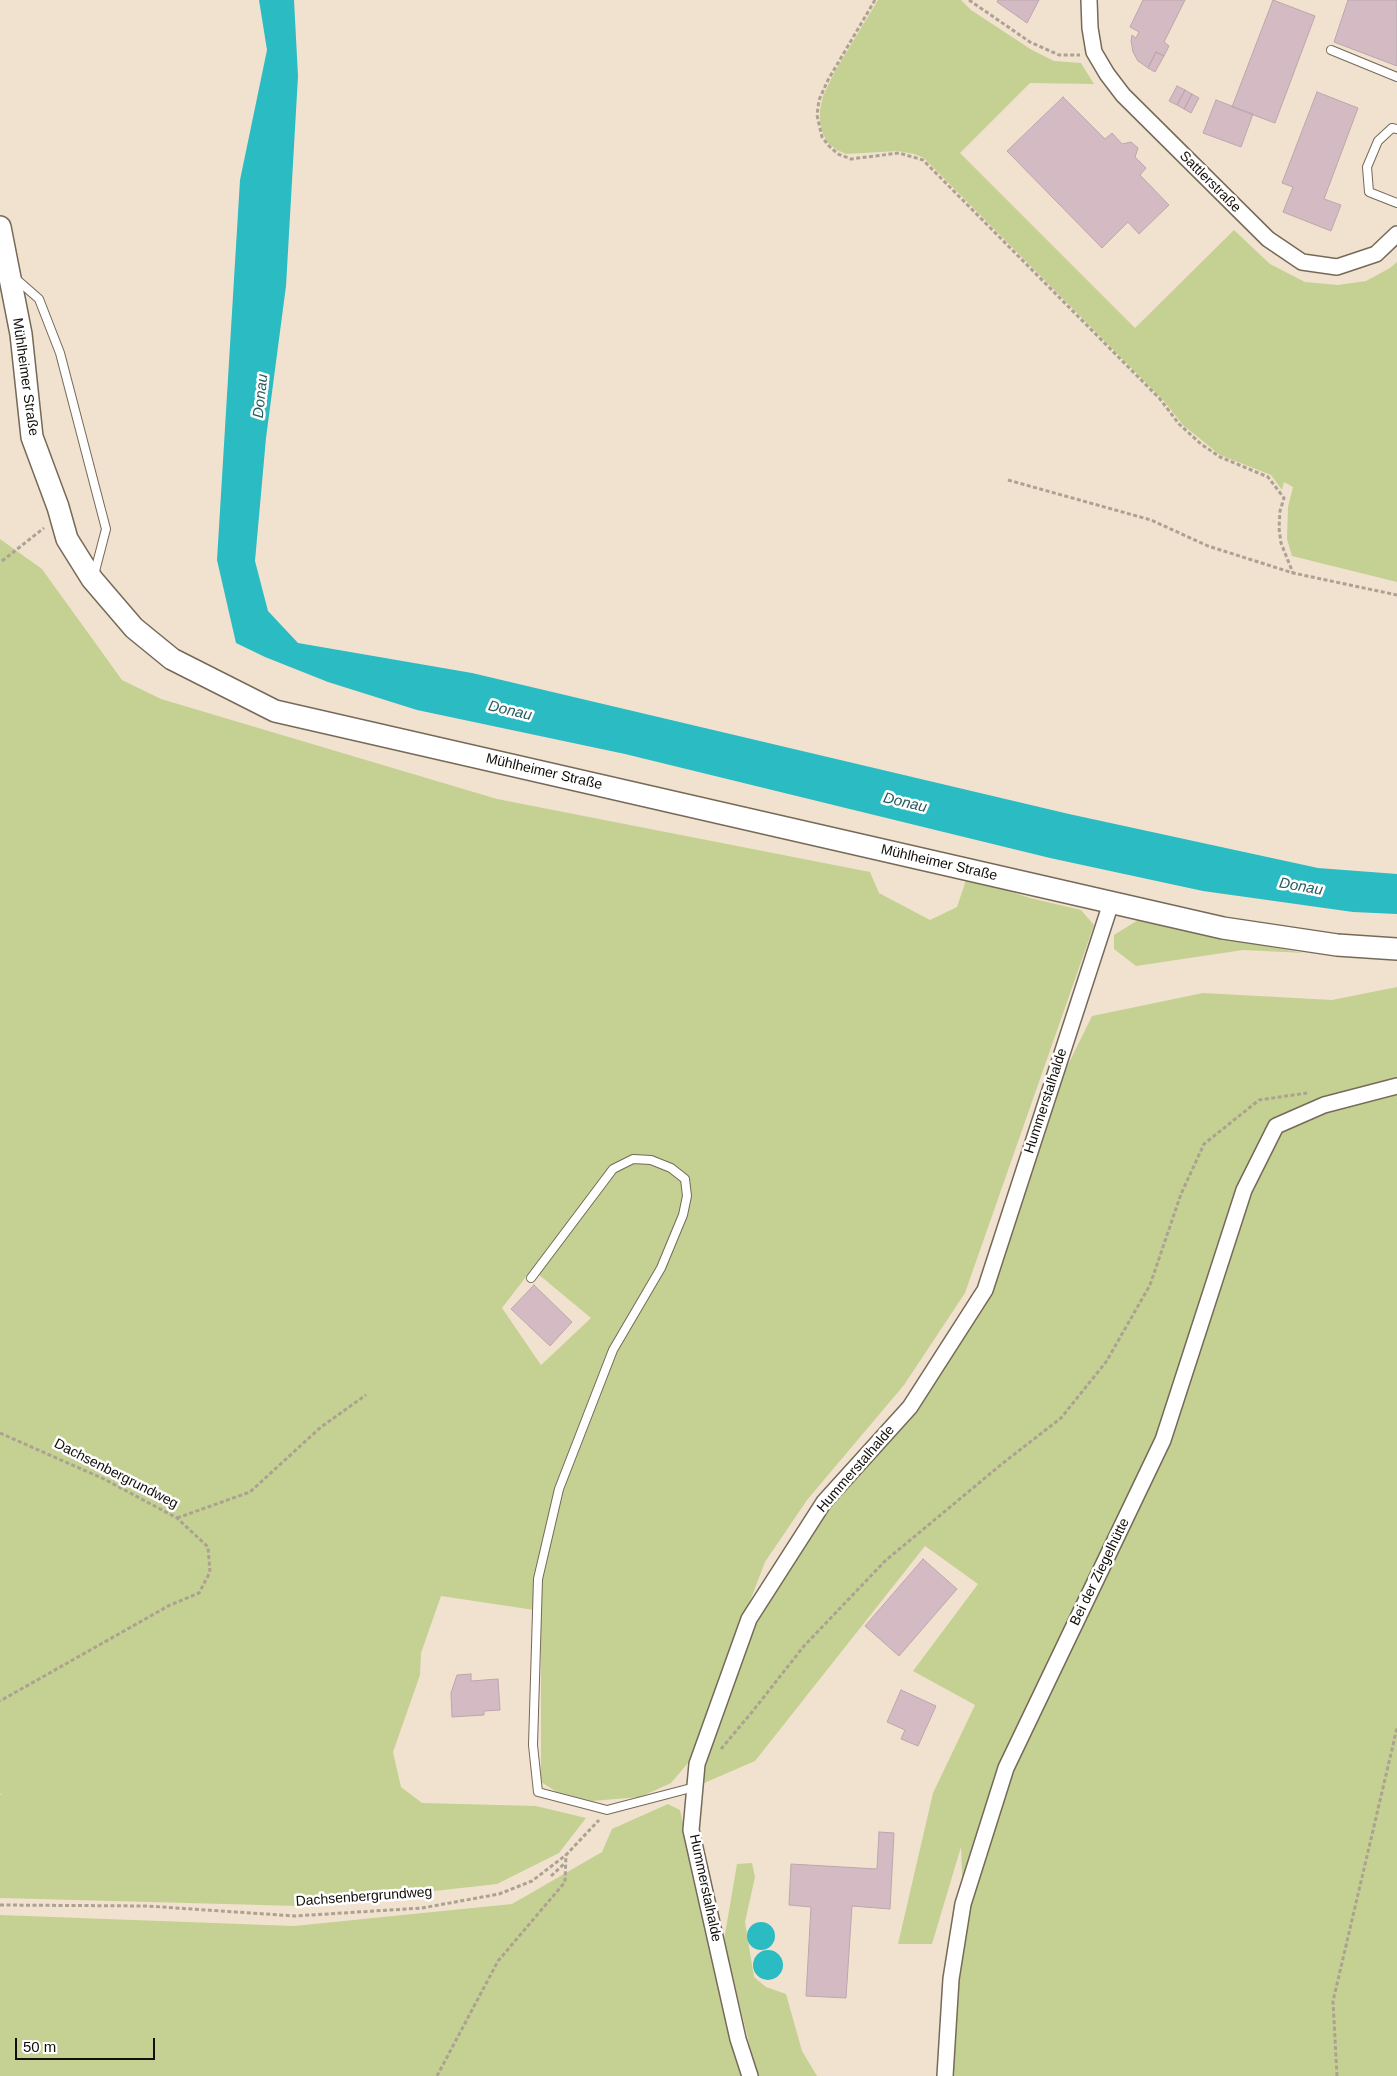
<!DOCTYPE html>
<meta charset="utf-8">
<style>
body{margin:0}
#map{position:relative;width:1397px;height:2076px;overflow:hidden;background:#f1e2cf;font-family:Arial,sans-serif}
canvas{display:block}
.scale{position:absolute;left:15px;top:2038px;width:140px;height:22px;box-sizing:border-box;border:2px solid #130e08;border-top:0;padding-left:6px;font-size:15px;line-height:18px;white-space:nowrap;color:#130e08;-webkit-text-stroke:4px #fff;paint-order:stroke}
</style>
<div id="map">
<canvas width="1397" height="2076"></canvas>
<div class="scale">50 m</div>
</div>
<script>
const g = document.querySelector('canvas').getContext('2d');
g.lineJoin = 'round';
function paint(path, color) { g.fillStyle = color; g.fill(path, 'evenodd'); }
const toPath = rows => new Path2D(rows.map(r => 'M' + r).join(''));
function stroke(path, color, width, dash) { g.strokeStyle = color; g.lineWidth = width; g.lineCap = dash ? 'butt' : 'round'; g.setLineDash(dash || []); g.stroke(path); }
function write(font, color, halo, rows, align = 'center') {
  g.font = font + ' Arial,sans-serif'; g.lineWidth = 5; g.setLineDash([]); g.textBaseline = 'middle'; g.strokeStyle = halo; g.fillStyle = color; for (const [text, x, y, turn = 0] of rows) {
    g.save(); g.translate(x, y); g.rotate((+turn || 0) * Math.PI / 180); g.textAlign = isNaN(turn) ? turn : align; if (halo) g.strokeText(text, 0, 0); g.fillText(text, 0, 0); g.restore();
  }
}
paint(toPath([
 [878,0,961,0,971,10,1032,50,1054,61,1081,63,1094,84,1030,83,960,153,1135,328,1234,230,1270,264,1305,282,1338,285,1366,281,1390,268,1397,262,1397,582,1292,556,1287,539,1288,507,1293,487,1284,482,1282,490,1271,475,1220,455,1183,425,1164,401,924,158,914,154,898,151,846,154,837,150,828,143,823,134,820,123,820,110,823,96,834,73],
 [0,539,42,569,122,680,161,699,497,799,870,872,879,893,930,920,957,907,967,877,1030,898,1081,910,1094,925,965,1293,904,1385,807,1500,765,1562,688,1763,671,1783,640,1797,592,1801,557,1792,541,1782,541,1611,441,1596,421,1653,420,1675,393,1752,401,1787,422,1803,536,1806,586,1818,559,1853,497,1884,299,1906,0,1898,0,1795,2,1794,0,1794],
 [532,1269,591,1318,541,1365,502,1308],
 [1138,920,1230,940,1304,953,1243,950,1136,966,1114,949,1114,935],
 [1397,987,1397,2076,945,2076,963,1904,961,1847,932,1944,898,1944,933,1793,975,1705,913,1671,978,1584,925,1546,755,1761,695,1787,749,1619,824,1502,910,1407,985,1290,1036,1130,1092,1016,1203,993,1332,1000],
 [668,1804,680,1810,735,2051,743,2076,0,2076,0,1915,294,1926,512,1904,602,1852,612,1829],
 [752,1863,755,1877,745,1922,754,1977,766,1987,786,1994,802,2051,817,2076,757,2076,724,1940,737,1864]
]), '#c4d193');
paint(toPath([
 [259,0,294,0,298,76,286,286,266,438,255,561,268,611,298,643,472,673,1069,814,1318,868,1397,874,1397,914,1353,912,1203,891,1050,858,625,754,417,710,328,682,265,657,236,643,217,560,240,180,267,50],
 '747 1936a14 14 0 1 1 28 0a14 14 0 1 1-28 0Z',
 '753 1965a15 15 0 1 1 30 0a15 15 0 1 1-30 0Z'
]), '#2bbbc2');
const building = toPath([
 [998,0,1039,0,1027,23,997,2,998,0],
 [1143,0,1185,0,1164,42,1169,46,1164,56,1156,52,1148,68,1138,61,1133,52,1131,41,1132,35,1136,38,1139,32,1130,27,1143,0],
 [1273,0,1315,16,1275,123,1232,107,1273,0],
 [1348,0,1397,0,1397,66,1334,42,1348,0],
 [1156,52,1164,56,1155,72,1148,68,1156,52],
 [1177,86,1185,90,1177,105,1169,101,1177,86],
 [1185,90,1192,94,1184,109,1177,105,1185,90],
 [1317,92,1358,108,1324,199,1341,205,1331,231,1283,212,1293,187,1282,183,1317,92],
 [1192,94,1199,98,1191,113,1184,109,1192,94],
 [1063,97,1105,139,1112,133,1122,144,1131,142,1138,148,1135,157,1146,168,1140,175,1169,205,1139,234,1128,222,1102,248,1007,151,1063,97],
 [1216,100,1253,114,1241,147,1203,133,1216,100],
 [534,1285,572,1322,550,1346,511,1309,534,1285],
 [923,1559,957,1589,899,1656,865,1626,923,1559],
 [471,1674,471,1681,498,1679,500,1710,484,1711,484,1715,452,1717,451,1693,457,1675,471,1674],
 [901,1690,936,1706,918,1746,901,1739,905,1730,887,1722,901,1690],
 [879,1832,894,1833,890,1909,852,1906,846,1998,806,1996,811,1907,789,1905,791,1864,877,1869,879,1832]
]);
paint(building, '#d4bbc3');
stroke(building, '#bda5ad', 1);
const lane = toPath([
 [1331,50,1397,77],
 [1397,129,1392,128,1378,141,1367,167,1369,192,1397,203],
 [15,278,39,299,60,353,106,529,94,575],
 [531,1278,613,1169,633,1159,651,1160,671,1168,685,1179,687,1196,683,1215,661,1268,613,1350,559,1489,538,1579,533,1745,538,1792,607,1810,695,1787]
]);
const street = toPath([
 [1089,0,1090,28,1094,52,1107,74,1123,95,1268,239,1302,262,1337,267,1376,254,1397,234],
 [750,2076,738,2039,691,1830,697,1764,749,1619,824,1502,910,1407,985,1290,1111,903],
 [945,2076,951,1979,963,1904,1006,1768,1163,1440,1244,1190,1276,1126,1324,1105,1397,1086]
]);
const secondary = toPath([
 [0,227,21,334,32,437,58,507,67,539,92,579,134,628,172,659,275,711,1223,928,1337,945,1397,949]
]);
stroke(lane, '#766958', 10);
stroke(street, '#766958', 18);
stroke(secondary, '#766958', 24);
stroke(toPath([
 [875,0,828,80,819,100,817,115,822,137,829,146,838,154,851,159,899,153,923,160,1160,399,1179,424,1201,444,1220,457,1268,477,1284,498,1280,511,1279,528,1281,543,1293,573],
 [969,0,1030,42,1059,55,1080,55],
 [1008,480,1151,520,1208,546,1293,573,1397,595],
 [2,561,44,528],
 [0,1433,104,1479,177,1518,208,1547,210,1572,199,1593,170,1605,0,1701],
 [177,1518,250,1492,321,1427,366,1395],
 [721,1749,752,1712,804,1646,885,1561,1003,1463,1061,1418,1106,1362,1150,1285,1181,1194,1204,1144,1259,1100,1307,1093],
 [551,1876,565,1863],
 [0,1905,147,1906,295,1916,422,1908,499,1894,532,1881,566,1855,599,1820],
 [437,2076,498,1961,565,1882,566,1855],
 [1337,2076,1333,2001,1397,1728]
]), '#ada192', 3, [4, 2.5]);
stroke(lane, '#fff', 8);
stroke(street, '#fff', 15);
stroke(secondary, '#fff', 21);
write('14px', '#130e08', '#fff', [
 ["Sattlerstraße",1210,182,45],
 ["Mühlheimer Straße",25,377,82],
 ["Mühlheimer Straße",544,772,13],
 ["Mühlheimer Straße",939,863,13],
 ["Hummerstalhalde",1046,1101,-72],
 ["Hummerstalhalde",856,1469,-49],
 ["Dachsenbergrundweg",116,1474,27],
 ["Bei der Ziegelhütte",1100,1572,-64],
 ["Hummerstalhalde",705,1888,78],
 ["Dachsenbergrundweg",364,1897,-4]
]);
write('italic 15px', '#255d5f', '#fff', [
 ["Donau",261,396,-84],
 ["Donau",510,711,13],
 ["Donau",905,803,13],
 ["Donau",1301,887,10]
]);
</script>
